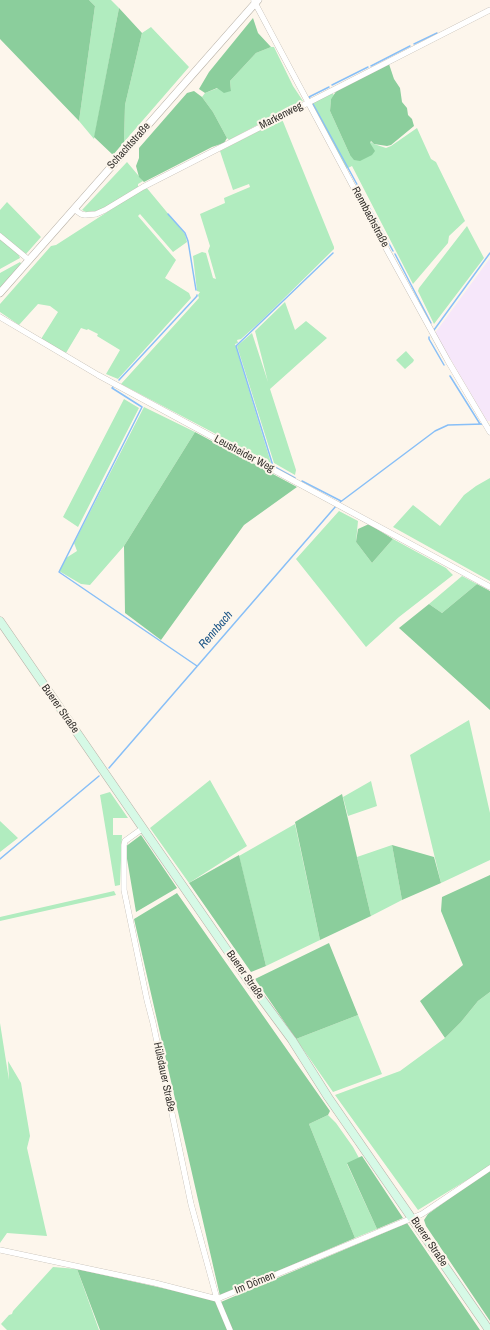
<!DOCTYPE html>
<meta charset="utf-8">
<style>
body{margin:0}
canvas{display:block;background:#fdf6ec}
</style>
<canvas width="490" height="1330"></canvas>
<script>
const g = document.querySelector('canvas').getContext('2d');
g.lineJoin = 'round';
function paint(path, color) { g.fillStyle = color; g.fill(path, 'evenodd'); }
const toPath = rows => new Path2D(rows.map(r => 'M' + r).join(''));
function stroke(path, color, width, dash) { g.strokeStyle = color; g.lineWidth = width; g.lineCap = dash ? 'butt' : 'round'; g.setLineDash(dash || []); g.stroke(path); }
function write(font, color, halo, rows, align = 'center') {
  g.font = font + ' "Archivo Narrow",sans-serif'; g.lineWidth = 4; g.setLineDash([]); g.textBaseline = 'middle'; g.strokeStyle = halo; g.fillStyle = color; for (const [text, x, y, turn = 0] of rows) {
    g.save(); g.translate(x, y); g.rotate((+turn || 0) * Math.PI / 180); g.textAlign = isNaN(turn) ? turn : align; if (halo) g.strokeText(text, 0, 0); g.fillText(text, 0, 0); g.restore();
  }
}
paint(toPath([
 [490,258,490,421,487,421,435,333]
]), '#f6e7fa');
paint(toPath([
 [89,0,111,0,119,8,94,139,79,121,95,6],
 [151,27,189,67,124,142,125,105,142,33],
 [271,47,274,47,293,86,303,101,229,140,227,138,213,112,202,97,205,93,218,88,231,91,230,81,256,53],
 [331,92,334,95,331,99,330,111,350,155,371,142,374,144,386,148,391,146,417,128,431,159,436,162,465,221,449,236,448,243,413,284,352,166,346,169,311,103],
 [282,119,334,247,334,249,261,321,241,339,237,340,238,343,235,344,271,463,121,384,199,298,198,295,200,292,197,291,193,256,202,252,206,253,213,278,216,279,208,251,210,246,200,214,225,203,224,198,250,187,249,184,233,190,220,151],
 [127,162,143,181,138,184,138,187,104,208,96,211,86,212,82,210],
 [146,187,185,234,187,242,173,252,140,214,138,216,176,260,165,278,189,293,191,298,118,379,106,374,120,350,97,336,98,334,88,329,87,330,81,328,66,353,41,339,58,312,50,306,38,304,19,325,0,312,0,304,51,246,56,245],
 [7,202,41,237,26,254,0,233,0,210],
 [467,226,484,258,434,324,418,291,419,288],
 [0,238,18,253,20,258,0,269],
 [20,262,22,265,0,289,0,273],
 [285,302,295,330,306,321,327,338,270,389,296,470,295,475,274,463,237,346,252,333,268,382,255,331],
 [406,351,414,360,413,362,405,369,396,360],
 [124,399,139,408,78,527,63,517],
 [144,407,195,432,124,546,90,585,81,584,59,571,66,558,77,551,74,543],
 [490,478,490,581,393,527,413,505,440,526,464,495,476,486],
 [339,511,358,521,356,542,372,563,393,539,446,568,453,575,399,617,366,647,296,559],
 [462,576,477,584,442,613,429,604],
 [469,720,490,813,490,860,441,883,410,755],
 [210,780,247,846,189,883,150,828],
 [371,781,377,806,348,816,343,797],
 [110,792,128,818,113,818,113,835,122,835,120,885,115,886,100,795],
 [0,821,18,838,0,852],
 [295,824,320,940,266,966,239,856],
 [392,845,402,900,371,916,357,857],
 [114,891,116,895,0,921,0,917],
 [490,992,490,1166,418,1210,335,1095,400,1071,445,1038,461,1022,478,1001],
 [358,1015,382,1074,333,1092,296,1039],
 [0,1023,9,1080,8,1061,21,1083,30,1136,27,1148,47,1236,7,1233,0,1243],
 [328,1115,336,1123,353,1147,359,1158,347,1164,377,1229,355,1238,309,1124],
 [53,1267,77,1269,99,1330,7,1330,1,1324,9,1315,12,1314,13,1311]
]), '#b1ecbf');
paint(toPath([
 [0,0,89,0,95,6,79,121,0,39],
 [119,8,142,33,125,105,124,142,113,155,94,137],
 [253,18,258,33,271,47,256,53,230,81,231,91,224,93,217,88,205,93,199,89,209,72],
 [389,64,394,79,400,88,402,102,407,108,408,115,412,119,414,126,391,145,387,146,374,144,371,141,370,143,375,151,372,155,360,161,354,160,350,155,330,111,331,99,337,90],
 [194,91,202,97,213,112,227,138,224,143,212,147,144,182,139,177,136,166,139,158,139,148,187,93],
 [195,432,297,487,244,525,161,640,125,613,124,546],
 [369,524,393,539,372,563,356,542,358,529],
 [477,584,490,591,490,710,399,628,429,604,442,613],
 [342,794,371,916,320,940,295,822],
 [141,835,177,888,136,912,125,847],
 [392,845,434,857,441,883,402,900],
 [239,855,266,966,251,972,189,883],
 [490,875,490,992,478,1001,461,1022,445,1038,420,1001,463,965,441,911,442,897],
 [177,893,330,1111,328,1115,309,1124,355,1238,220,1296,134,919],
 [329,943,358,1015,296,1039,255,979],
 [362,1156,403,1218,377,1229,347,1163],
 [490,1169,490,1321,426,1226,424,1220,428,1214],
 [407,1223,480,1330,232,1330,221,1302],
 [77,1269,216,1300,228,1330,100,1330]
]), '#8bce9c');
stroke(toPath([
 [414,44,437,33],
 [371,66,410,46],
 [332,85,368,67],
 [310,98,309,97,329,87],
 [312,102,359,188],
 [361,192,393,251],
 [168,214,185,233,188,241,196,290],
 [395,254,431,323],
 [434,330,490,253],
 [429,337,429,339,444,365],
 [450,376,480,424],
 [119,380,197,296,197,295],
 [114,386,112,388,142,407,59,572,197,666],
 [295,478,273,466,236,346,333,253],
 [302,481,341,501],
 [339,503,435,431,448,425,484,424],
 [109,768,336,506],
 [0,859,99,776]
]), '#88bff7', 1.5);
const minor = toPath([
 [254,1,387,250,448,361,490,432],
 [74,209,81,214,85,215,96,214,105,210,143,187,490,10],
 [0,236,29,260],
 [0,317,98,375,490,587],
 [143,828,125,841,124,845,124,890,147,1000,153,1023,191,1204,217,1299,230,1330],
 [0,1250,155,1283,217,1299,422,1214,490,1168]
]);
const tertiary = toPath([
 [0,293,258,0]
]);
const secondary = toPath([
 [0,621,247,979,292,1040,328,1097,489,1330]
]);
stroke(minor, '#b8b1a7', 6);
stroke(tertiary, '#b8b1a7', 8);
stroke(secondary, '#b8b1a7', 9);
stroke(minor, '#fff', 5.5);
stroke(tertiary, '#fff', 7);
stroke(secondary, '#d6f9e6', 8);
write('11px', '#373430', '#fdf6ec', [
 ["Markenweg",281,116,-27],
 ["Schachtstraße",129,146,-48],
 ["Rennbachstraße",370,217,62],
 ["Leusheider Weg",244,454,28],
 ["Buerer Straße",60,709,55],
 ["Buerer Straße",245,975,55],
 ["Hülsdauer Straße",164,1077,78],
 ["Buerer Straße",429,1242,56],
 ["Im Dörnen",255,1283,-22]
]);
write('italic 12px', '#195385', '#fdf6ec', [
 ["Rennbach",216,630,-49]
]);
</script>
